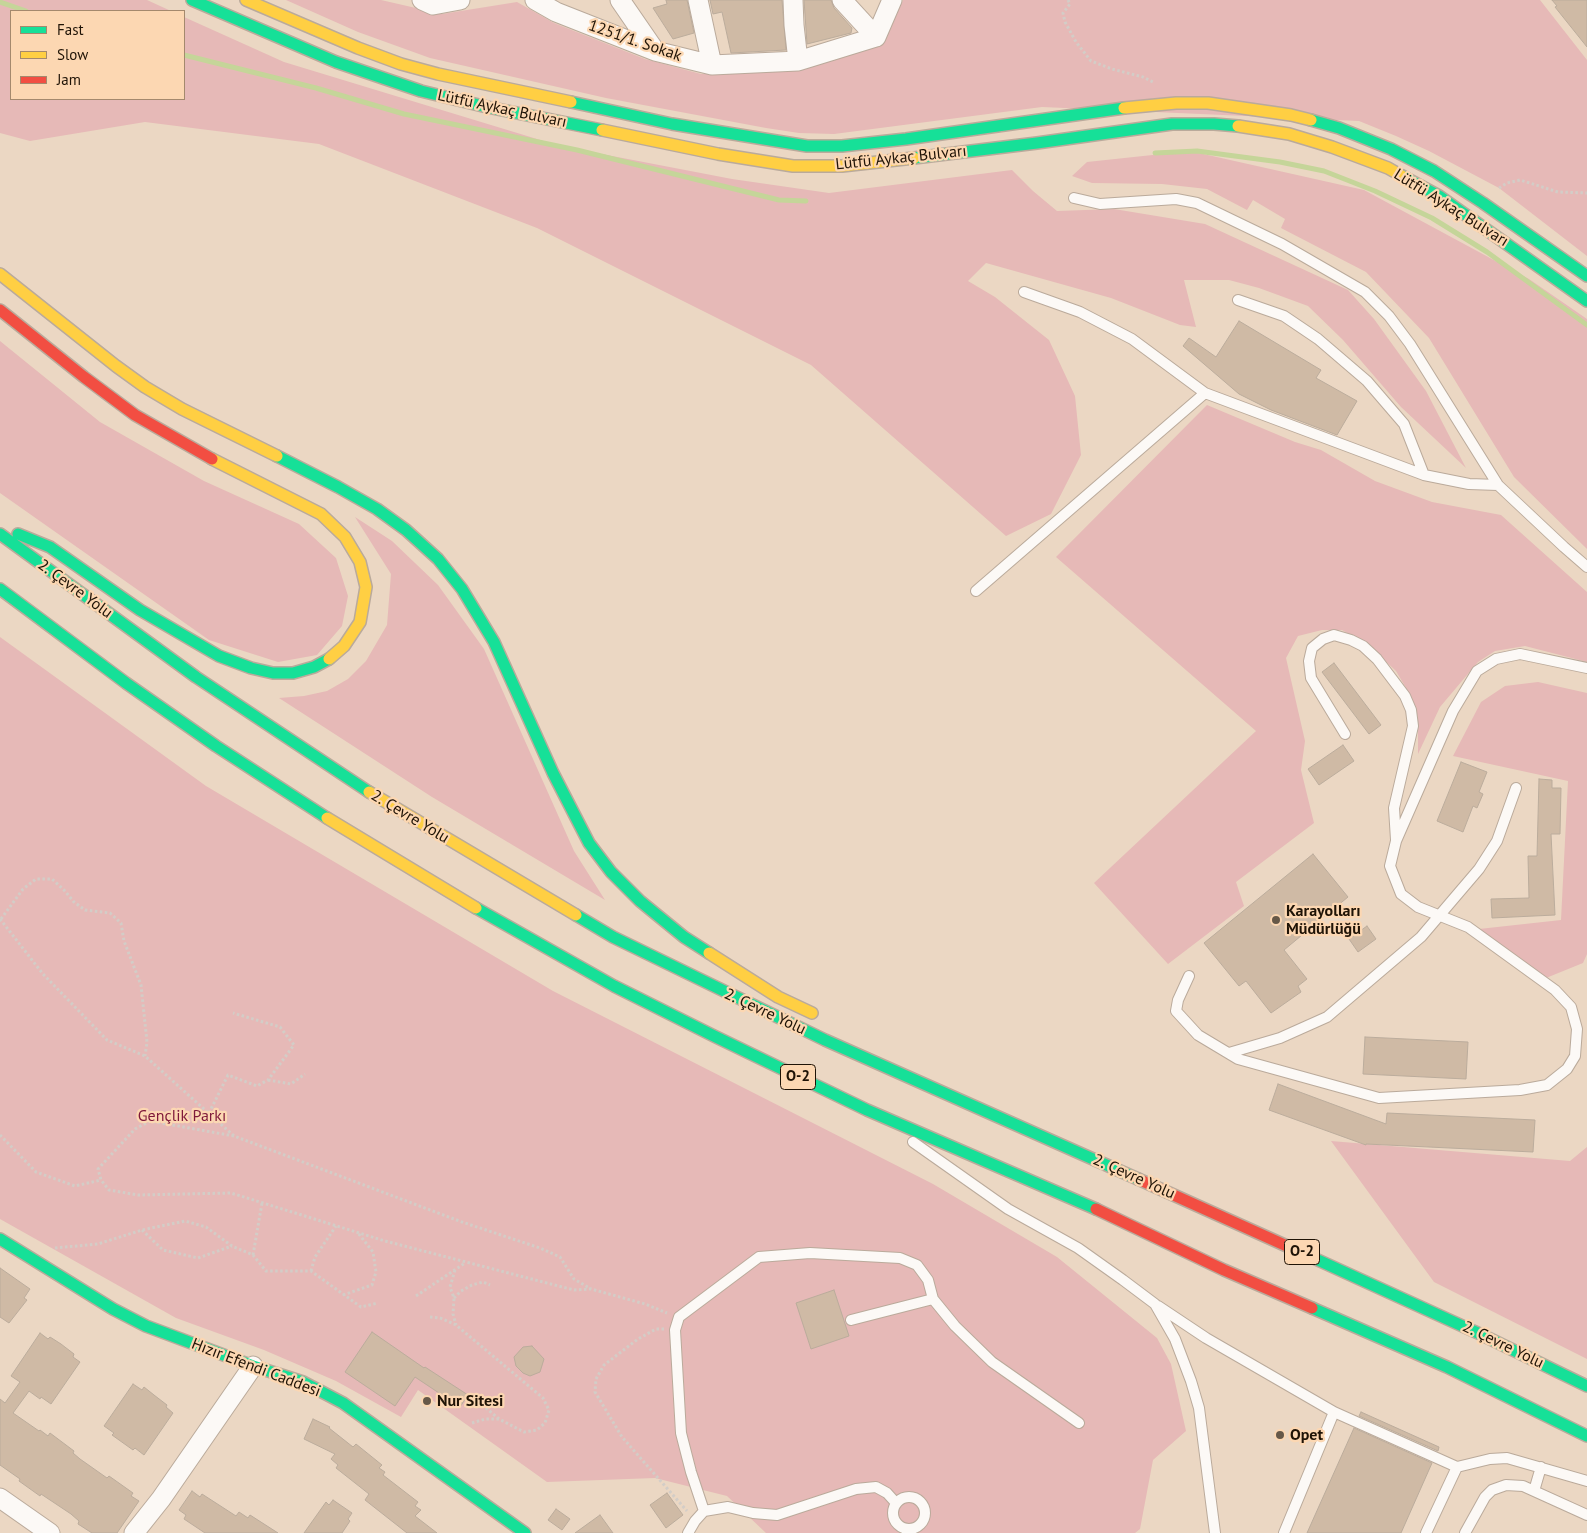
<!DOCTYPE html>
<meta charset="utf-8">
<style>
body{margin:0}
#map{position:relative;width:1587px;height:1533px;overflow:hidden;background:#ebd7c3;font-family:"PT Sans",sans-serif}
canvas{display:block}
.legend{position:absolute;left:10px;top:10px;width:175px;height:90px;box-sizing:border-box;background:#fcd7b2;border:1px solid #a4896d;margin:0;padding:6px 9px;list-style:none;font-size:15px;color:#1f1306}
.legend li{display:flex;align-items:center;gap:10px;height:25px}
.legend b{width:25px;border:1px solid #a4896d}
</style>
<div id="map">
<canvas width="1587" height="1533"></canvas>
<ul class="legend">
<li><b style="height:6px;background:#16e098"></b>Fast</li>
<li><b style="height:6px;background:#ffcf43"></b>Slow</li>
<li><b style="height:6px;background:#f24e42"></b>Jam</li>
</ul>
</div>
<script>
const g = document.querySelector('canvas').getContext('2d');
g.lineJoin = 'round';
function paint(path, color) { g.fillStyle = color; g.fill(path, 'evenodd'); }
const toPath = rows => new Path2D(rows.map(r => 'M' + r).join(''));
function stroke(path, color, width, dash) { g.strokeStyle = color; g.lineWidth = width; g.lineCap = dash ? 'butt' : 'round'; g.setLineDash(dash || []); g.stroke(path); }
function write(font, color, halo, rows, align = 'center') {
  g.font = font + ' "PT Sans",sans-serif'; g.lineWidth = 4.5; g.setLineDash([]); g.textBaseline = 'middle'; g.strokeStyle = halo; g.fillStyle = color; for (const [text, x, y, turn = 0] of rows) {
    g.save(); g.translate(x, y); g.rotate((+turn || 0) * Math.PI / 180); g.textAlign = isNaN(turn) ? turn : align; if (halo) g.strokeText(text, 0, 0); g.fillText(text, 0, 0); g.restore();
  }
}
paint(toPath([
 [0,0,147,0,171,11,11,11,11,99,184,99,184,17,284,62,560,146,732,179,829,193,1012,170,1033,191,1057,211,1114,209,1205,224,1348,290,1374,319,1426,391,1466,468,1401,407,1343,340,1308,306,1259,288,1229,280,1184,280,1196,327,1180,325,1111,298,986,263,968,281,995,297,1049,340,1075,396,1081,455,1051,514,1006,536,811,365,537,228,319,144,145,122,30,141,0,133],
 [286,0,381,0,442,14,517,2,554,23,645,59,701,74,802,67,885,41,903,0,1540,0,1587,60,1587,256,1499,188,1429,151,1396,136,1359,121,1042,107,834,134,799,133,766,128,606,98,430,58,358,32],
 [1190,151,1364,190,1529,279,1587,319,1587,549,1514,477,1429,338,1366,272,1281,228,1285,219,1253,200,1247,210,1207,189,1162,184,1092,183,1072,176,1087,162],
 [0,341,100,422,204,481,299,524,336,558,348,596,342,626,317,655,278,662,209,640,0,493],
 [1207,405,1295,442,1321,450,1375,481,1432,502,1501,515,1587,592,1587,662,1525,646,1495,651,1478,662,1440,707,1418,754,1418,717,1409,693,1396,671,1367,644,1342,630,1322,630,1298,636,1286,658,1305,741,1301,770,1314,823,1236,882,1244,906,1168,964,1094,883,1256,731,1056,557],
 [355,517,392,541,438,585,484,649,574,851,605,900,432,797,279,698,304,696,327,691,348,679,366,661,387,625,391,574],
 [0,637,206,786,553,991,933,1184,1057,1257,1157,1338,1171,1364,1186,1431,1153,1460,1140,1529,1135,1533,766,1533,727,1496,655,1478,547,1482,418,1390,401,1417,336,1381,264,1350,176,1318,0,1219],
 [1538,682,1587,693,1587,954,1583,963,1546,978,1479,929,1561,920,1568,781,1453,756,1481,702,1505,686],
 [1331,1141,1570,1161,1587,1147,1587,1359,1434,1282]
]), '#e6b9b7');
stroke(toPath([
 [0,2,26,11],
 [184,55,316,88,404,114,577,150,779,200,806,201],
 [1155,153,1197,151,1280,162,1324,171,1375,191,1432,218,1487,252,1587,325]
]), '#c5d599', 5);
const building = toPath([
 [666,0,687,0,694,33,673,39,653,8,667,4,666,0],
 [710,0,782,0,786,50,731,53,722,12,713,14,710,0],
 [804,0,831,0,834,8,852,28,851,33,807,44,804,0],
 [1552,0,1587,0,1587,47,1555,7,1557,6,1552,0],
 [1239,321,1321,370,1316,378,1357,401,1337,435,1271,410,1239,394,1183,346,1189,338,1216,357,1239,321],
 [1334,663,1381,725,1369,734,1322,672,1334,663],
 [1343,745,1354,761,1319,785,1308,769,1343,745],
 [1461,762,1487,772,1479,792,1483,794,1477,808,1473,806,1463,832,1437,821,1461,762],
 [1539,779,1552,780,1552,788,1561,788,1560,834,1551,834,1555,915,1492,918,1491,899,1529,898,1528,856,1537,856,1539,779],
 [1313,854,1348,897,1284,950,1307,979,1298,986,1301,992,1271,1013,1246,981,1239,986,1204,943,1313,854],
 [1367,926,1376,939,1358,952,1349,939,1367,926],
 [1365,1037,1468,1042,1466,1079,1363,1074,1365,1037],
 [1278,1084,1386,1124,1387,1113,1535,1120,1533,1152,1366,1144,1366,1145,1269,1110,1278,1084],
 [0,1268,30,1289,24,1298,27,1300,9,1323,0,1317,0,1268],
 [834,1290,849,1336,811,1349,796,1303,834,1290],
 [372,1332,424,1368,425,1367,468,1395,460,1407,415,1377,395,1406,345,1372,372,1332],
 [40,1333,48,1339,50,1337,61,1344,74,1354,73,1357,80,1362,51,1404,41,1397,40,1399,29,1391,13,1413,39,1431,40,1430,48,1436,50,1433,74,1451,73,1453,80,1459,107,1478,109,1476,133,1493,131,1496,139,1501,117,1533,92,1533,78,1524,79,1521,71,1514,41,1494,40,1496,19,1481,20,1479,0,1465,0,1399,5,1403,20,1382,11,1376,40,1333],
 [532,1346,544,1359,540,1372,530,1376,523,1373,516,1366,514,1357,523,1347,532,1346],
 [133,1384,142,1390,144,1387,154,1395,167,1405,166,1407,173,1413,144,1455,135,1448,133,1450,112,1435,114,1433,104,1426,133,1384],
 [1361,1412,1439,1447,1438,1451,1359,1416,1361,1412],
 [313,1419,330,1427,329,1428,353,1447,356,1444,382,1465,379,1468,385,1472,383,1475,418,1502,415,1506,421,1510,415,1516,437,1533,407,1533,365,1500,369,1494,336,1468,338,1465,331,1459,335,1454,304,1439,313,1419],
 [1354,1428,1432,1463,1401,1533,1307,1533,1354,1428],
 [192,1491,200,1497,202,1494,236,1516,239,1512,248,1518,250,1515,278,1533,205,1533,184,1519,186,1515,179,1510,192,1491],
 [667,1493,683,1515,666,1528,650,1505,667,1493],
 [333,1500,352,1513,348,1519,350,1521,342,1533,304,1533,326,1502,329,1505,333,1500],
 [556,1509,570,1519,562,1530,548,1520,556,1509],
 [600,1515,613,1533,575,1533,600,1515]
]);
paint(building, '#cfbaa5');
stroke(building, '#bbac9c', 1);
const lane = toPath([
 [1074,198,1100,204,1176,199,1197,203,1282,244,1365,292,1389,316,1410,344,1498,485,1564,547,1587,567],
 [1024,292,1080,312,1132,339,1205,393],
 [1238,300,1284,316,1318,339,1367,381,1404,424,1424,475],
 [976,591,1205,393,1424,475,1469,484,1498,485],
 [1345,734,1311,678,1309,661,1312,648,1323,639,1334,635,1351,640,1363,646,1377,659,1405,696,1411,710,1413,726,1394,808,1396,840],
 [1189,976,1178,1000,1176,1011,1198,1035,1238,1059,1379,1098,1520,1090,1547,1085,1567,1069,1575,1056,1577,1029,1571,1007,1555,990,1468,927,1418,907,1401,894,1390,866,1396,841,1453,711,1477,671,1496,659,1520,654,1587,668],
 [1229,1053,1280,1038,1327,1017,1421,937,1479,869,1497,841,1516,788],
 [913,1142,1008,1209,1078,1248,1123,1280,1155,1304,1175,1339,1191,1381,1199,1408,1215,1533],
 [1158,1306,1206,1338,1334,1412,1457,1467],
 [851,1320,933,1299],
 [1534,1491,1541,1467],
 '893 1513a16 16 0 1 1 32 0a16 16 0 1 1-32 0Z',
 [704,1511,691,1472,681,1433,675,1330,679,1317,759,1257,810,1253,900,1258,917,1265,928,1280,933,1299,955,1326,992,1362,1079,1423],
 [688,1533,695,1521,704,1511,728,1507,753,1513,777,1515,856,1489,876,1487,887,1493,896,1503],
 [1284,1533,1334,1412],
 [1426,1533,1457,1467,1490,1459,1507,1458,1587,1481],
 [1465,1533,1485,1497,1492,1490,1506,1485,1523,1486,1587,1515]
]);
const street = toPath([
 [422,0,433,5,460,0],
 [535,0,556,12,655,51,712,65,798,61,876,37,892,0],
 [620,0,655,51],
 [698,0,712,65],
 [793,0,794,25,798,61],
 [842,0,876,37],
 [0,1498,50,1533],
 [134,1533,161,1499,253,1366]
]);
const fast = toPath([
 [192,0,336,62,421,91,487,107,602,130],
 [571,102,672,124,807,146,842,146,906,139,1124,108],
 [1311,120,1339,128,1391,149,1434,171,1483,203,1587,276],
 [914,158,1037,143,1172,124,1214,124,1238,126],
 [1402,176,1439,196,1587,301],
 [277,456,338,487,377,509,406,530,438,559,462,589,494,642,553,773,589,843,611,872,640,901,684,937,709,953],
 [0,534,196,677,369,792],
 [18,534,50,547,140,610,219,656,251,668,273,673,293,673,314,667,329,659],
 [0,589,126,683,216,746,327,818],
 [476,908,614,986,714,1036,867,1110,1096,1209],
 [576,915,613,937,825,1040,1138,1179],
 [0,1239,113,1309,146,1326,253,1366,303,1382,343,1403,525,1533],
 [1309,1256,1480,1334,1587,1386],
 [1312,1308,1447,1367,1587,1436]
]);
const slow = toPath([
 [246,0,358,48,401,64,438,74,571,102],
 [1124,108,1176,103,1208,103,1291,115,1311,120],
 [1238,126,1289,134,1332,147,1388,168,1402,176],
 [602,130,718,154,793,166,842,166,914,158],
 [0,274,116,366,145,387,182,409,277,456],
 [212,459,321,514,345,537,360,562,366,587,360,622,344,646,329,659],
 [369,792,576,915],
 [327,818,476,908],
 [709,953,778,997,812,1013]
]);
const jam = toPath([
 [0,310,84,377,135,415,212,459],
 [1138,1179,1309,1256],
 [1096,1209,1224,1270,1312,1308]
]);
stroke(lane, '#baaa9b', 12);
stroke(street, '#baaa9b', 21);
stroke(fast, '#baaa9b', 14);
stroke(slow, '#baaa9b', 14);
stroke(jam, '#baaa9b', 14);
stroke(toPath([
 [1068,0,1070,4,1063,13,1065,22,1076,42,1091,61,1112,69,1143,77,1155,83],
 [1499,188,1507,183,1520,180,1558,192,1587,193],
 [0,919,43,974,107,1040,145,1056,234,1136,462,1222,540,1248,560,1257,574,1279,591,1289],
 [1,919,23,889,36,879,52,879,64,890,74,902,85,910,110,913,121,923,124,941,141,985,147,1042,145,1056],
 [268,1080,291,1084,305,1074],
 [209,1113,228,1075,257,1086,268,1080,294,1045,280,1027,233,1013],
 [0,1135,36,1172,75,1186,101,1180],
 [234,1136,150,1121,135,1129,98,1169,101,1180,109,1190,138,1195,231,1193,385,1241,574,1290,591,1289,645,1304,667,1313],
 [142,1230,163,1250,198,1258,232,1246],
 [55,1248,98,1244,142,1230,185,1221,206,1227,232,1246,253,1255,266,1271,311,1271,361,1307,378,1303],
 [253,1255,262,1203],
 [455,1270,450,1287,454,1298,453,1314,456,1325],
 [311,1271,315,1257,336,1226],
 [343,1295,372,1285,376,1272,373,1252,358,1233],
 [416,1296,465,1263],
 [454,1298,461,1291,472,1285,483,1282,490,1285],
 [430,1317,440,1318,456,1325,543,1398,549,1410,545,1423,537,1430,524,1432,499,1419,479,1402,467,1401],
 [664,1329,656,1329,638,1339,604,1365,596,1379,595,1392,622,1437,687,1511],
 [472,1423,485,1419,499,1419]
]), '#d3cdc7', 3, [2.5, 2.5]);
stroke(lane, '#fcf9f6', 10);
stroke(street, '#fcf9f6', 19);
stroke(fast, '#16e098', 11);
stroke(slow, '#ffcf43', 11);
stroke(jam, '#f24e42', 11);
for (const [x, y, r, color] of [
 [1276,920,5,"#665848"],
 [427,1401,5,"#665848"],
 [1280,1435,5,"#665848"]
]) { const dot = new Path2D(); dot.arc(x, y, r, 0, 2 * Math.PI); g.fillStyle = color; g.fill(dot); stroke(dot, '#fcd7b2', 2); }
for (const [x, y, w] of [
 [798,1077,35],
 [1302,1252,35]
]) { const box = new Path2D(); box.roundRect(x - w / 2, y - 12.5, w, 25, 4); g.fillStyle = '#fcd7b2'; g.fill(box); stroke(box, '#1f1306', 1); }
write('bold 15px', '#1f1306', null, [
 ["O-2",798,1077],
 ["O-2",1302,1252]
]);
write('16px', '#1f1306', '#fcd7b2', [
 ["1251/1. Sokak",635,41,19],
 ["Lütfü Aykaç Bulvarı",502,109,12],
 ["Lütfü Aykaç Bulvarı",901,158,-6],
 ["Lütfü Aykaç Bulvarı",1451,208,32],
 ["2. Çevre Yolu",75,589,36],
 ["2. Çevre Yolu",410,817,31],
 ["2. Çevre Yolu",765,1012,25],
 ["2. Çevre Yolu",1134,1177,24],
 ["2. Çevre Yolu",1503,1345,26],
 ["Hızır Efendi Caddesi",256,1368,21]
]);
write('bold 16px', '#1f1306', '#fcd7b2', [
 ["Karayolları",1286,911],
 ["Müdürlüğü",1286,929],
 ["Nur Sitesi",437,1401],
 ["Opet",1290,1435]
], 'left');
write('16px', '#7e183a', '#fcd7b2', [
 ["Gençlik Parkı",182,1116]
]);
</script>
